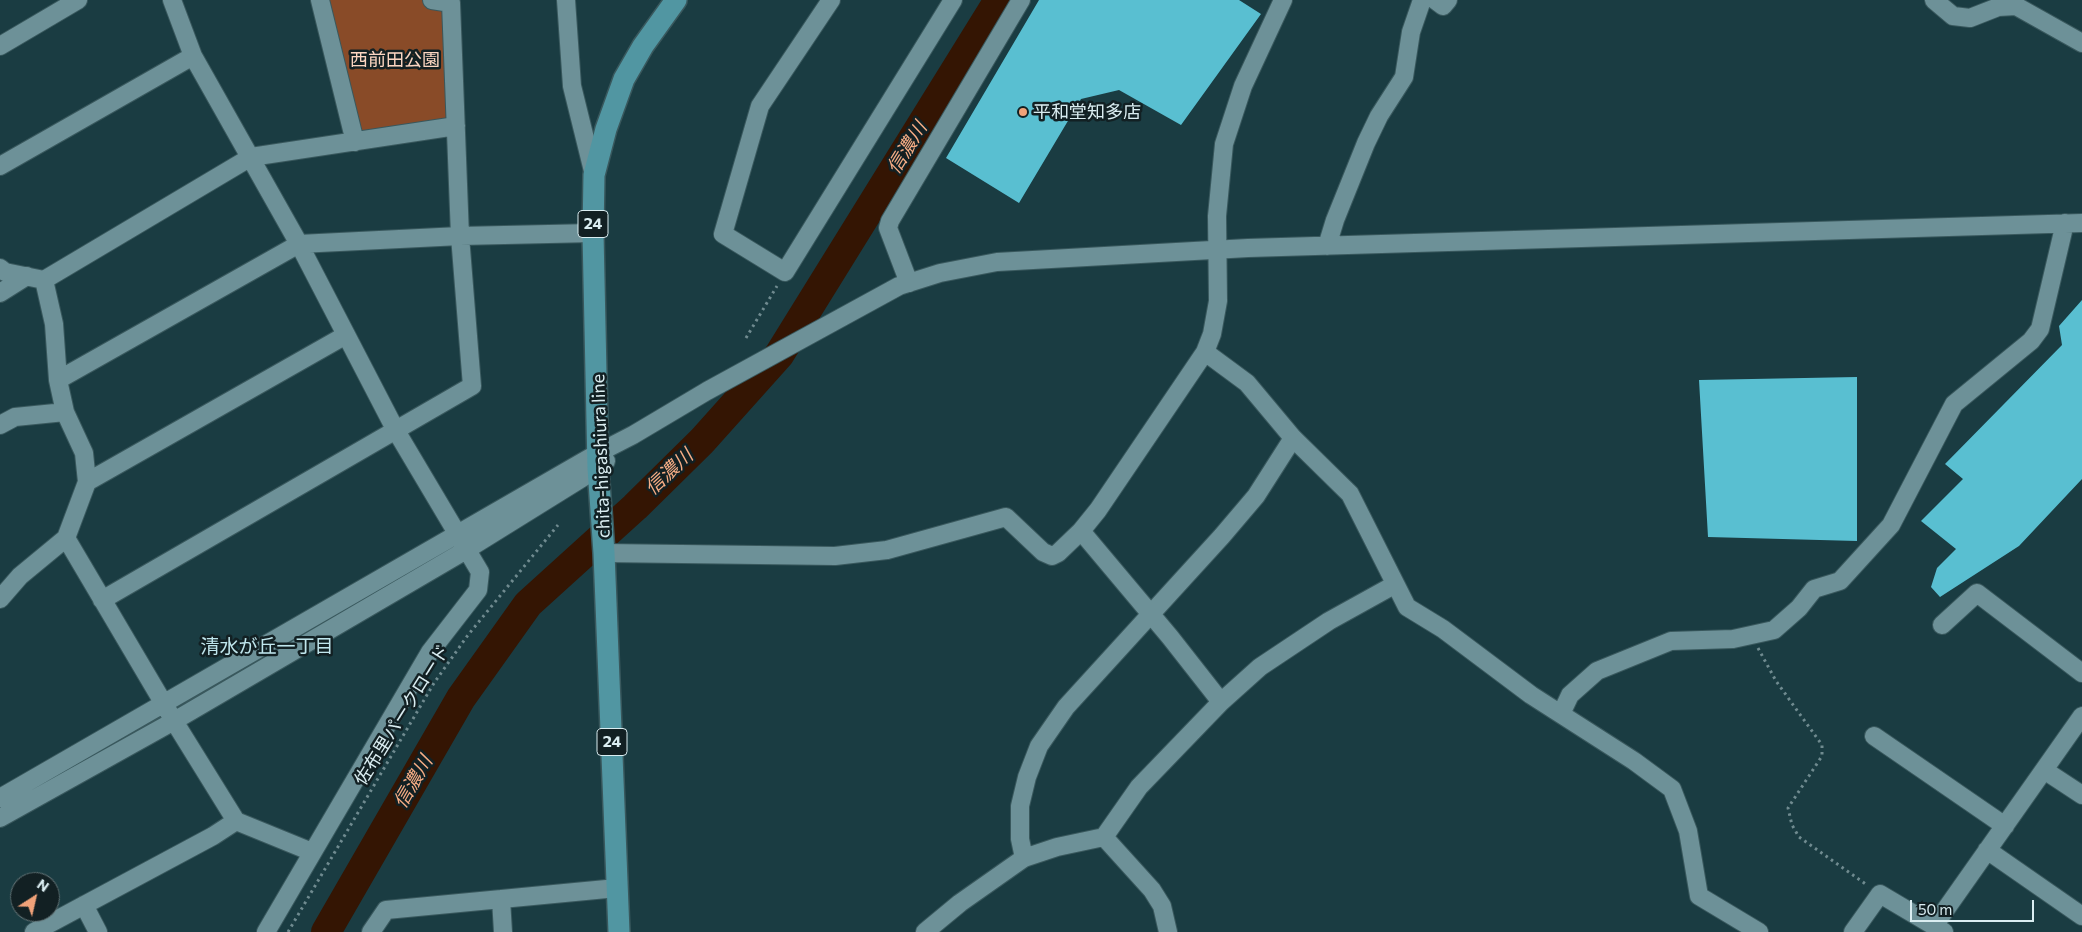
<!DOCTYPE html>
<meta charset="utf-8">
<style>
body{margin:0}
#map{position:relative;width:2082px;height:932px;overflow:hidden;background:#1a3c42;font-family:Commissioner,sans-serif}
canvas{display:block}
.north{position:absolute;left:10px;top:872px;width:50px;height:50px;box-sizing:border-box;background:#122023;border:1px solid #627275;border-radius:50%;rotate:35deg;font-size:14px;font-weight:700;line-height:20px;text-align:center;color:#daedf1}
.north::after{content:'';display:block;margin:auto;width:18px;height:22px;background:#f0a279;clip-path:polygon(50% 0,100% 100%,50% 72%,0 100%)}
.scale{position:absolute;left:1910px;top:900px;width:124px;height:22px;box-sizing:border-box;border:2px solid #daedf1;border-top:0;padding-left:6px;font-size:15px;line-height:18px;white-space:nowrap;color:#daedf1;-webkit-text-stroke:4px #122023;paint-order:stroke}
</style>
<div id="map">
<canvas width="2082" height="932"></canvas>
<div class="north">N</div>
<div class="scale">50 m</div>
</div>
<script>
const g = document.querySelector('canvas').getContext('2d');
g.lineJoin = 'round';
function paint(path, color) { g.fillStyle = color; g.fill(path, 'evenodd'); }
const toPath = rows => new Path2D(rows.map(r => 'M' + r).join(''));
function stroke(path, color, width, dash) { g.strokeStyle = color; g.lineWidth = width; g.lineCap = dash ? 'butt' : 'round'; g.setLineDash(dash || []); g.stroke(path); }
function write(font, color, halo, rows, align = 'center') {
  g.font = font + ' Commissioner,"Noto Sans JP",sans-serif'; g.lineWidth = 5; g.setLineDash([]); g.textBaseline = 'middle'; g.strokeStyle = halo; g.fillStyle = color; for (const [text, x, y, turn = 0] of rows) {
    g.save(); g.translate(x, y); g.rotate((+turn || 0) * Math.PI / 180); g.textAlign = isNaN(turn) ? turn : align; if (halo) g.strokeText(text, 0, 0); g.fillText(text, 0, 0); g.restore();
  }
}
paint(toPath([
 [320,0,432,0,451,3,456,126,355,142]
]), '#894b28');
stroke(toPath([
 [326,932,461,698,528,604,635,507,702,441,779,355,999,0]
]), '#341503', 30);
paint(toPath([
 [1039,0,1239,0,1261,14,1181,125,1119,90,1081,99,1019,203,946,158],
 [2082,300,2082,479,2019,546,1940,597,1931,587,1937,568,1956,549,1921,521,1963,479,1945,464,2062,345,2059,326],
 [1857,377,1857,541,1708,537,1699,380]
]), '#59bfd1');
const minor = toPath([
 [172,0,193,56,299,244,395,429,480,572,478,590,430,652,266,932],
 [320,0,355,142],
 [566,0,572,86,594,175],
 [831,0,760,106,723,234,785,272,953,0],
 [1435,0,1443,6,1448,0],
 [1934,0,1953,16,1970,18,1998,7,2016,6,2082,43],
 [0,46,78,0],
 [0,166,193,56],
 [1327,246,1335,220,1366,143,1379,116,1404,77,1411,32,1422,0],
 [0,268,5,272,44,280,251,157,456,126],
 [909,283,888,228,890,221,1021,0],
 [0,293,27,276],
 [1205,352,1247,383,1293,438,1350,494,1407,607,1443,629,1531,695,1634,761,1672,789,1688,831,1699,896,1759,932],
 [58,380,299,244,460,236,593,233],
 [0,425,15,417,65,412],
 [87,482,346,335],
 [1081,531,1170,637,1221,702],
 [66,538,174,721,236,821,312,852],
 [604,553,835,556,887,550,1006,517,1043,552,1052,556,1058,553,1081,531,1098,510,1205,352,1212,334,1218,301,1217,216,1224,144,1243,86,1283,0],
 [0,599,20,576,66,538,87,482,84,453,65,412,58,380,54,324,44,280],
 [102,600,472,386,460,236,451,3,432,0],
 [1942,625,1977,593,2082,673],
 [1561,714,1570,695,1597,671,1671,641,1733,639,1774,630,1799,608,1814,589,1840,581,1891,525,1954,404,2031,341,2040,329,2065,223],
 [1874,736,2005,826],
 [2044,770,2082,795],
 [0,798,598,453,633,435,707,391,899,286,940,273,997,262,1248,248,2082,223],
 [0,818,174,721,466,550,598,468,606,461],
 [1104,837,1152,890,1162,906,1168,932],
 [1987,850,2082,916],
 [1024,858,1020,839,1020,806,1027,777,1039,746,1066,707,1222,536,1256,496,1293,438],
 [501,899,503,932],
 [84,905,98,932],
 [34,932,213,836,236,821],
 [371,932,386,910,617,888],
 [925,932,960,903,1024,858,1057,847,1104,837,1139,787,1221,702,1260,667,1329,621,1394,585],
 [1853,932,1880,894,1934,926],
 [1944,932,1934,926,2082,716]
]);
const major = toPath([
 [619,932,604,553,598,468,593,233,594,175,606,129,624,79,643,46,676,0]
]);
stroke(minor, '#39585d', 20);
stroke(major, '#39585d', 24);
stroke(toPath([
 [746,338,777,286],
 [1758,648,1776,681,1822,745,1822,756,1788,808,1792,825,1799,837,1867,885],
 [288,932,434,683,468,635,558,525]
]), '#708b90', 3, [2.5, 4]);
stroke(minor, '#6d9198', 18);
stroke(major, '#5196a2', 21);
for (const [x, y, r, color] of [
 [1023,112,5,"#f0a279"]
]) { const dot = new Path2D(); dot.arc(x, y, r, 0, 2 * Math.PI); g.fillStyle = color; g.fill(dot); stroke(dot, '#122023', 2); }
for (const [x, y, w] of [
 [593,224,30],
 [612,742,30]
]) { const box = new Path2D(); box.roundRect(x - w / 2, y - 13.5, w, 27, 4); g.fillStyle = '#122023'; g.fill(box); stroke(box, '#daedf1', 1); }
write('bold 16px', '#daedf1', null, [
 ["24",593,224],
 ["24",612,742]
]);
write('18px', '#fbd5c1', '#122023', [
 ["西前田公園",395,60]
]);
write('18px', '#daedf1', '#122023', [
 ["平和堂知多店",1033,112]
], 'left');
write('18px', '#daedf1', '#122023', [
 ["chita-higashiura line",601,456,-92],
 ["佐布里パークロード",402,715,-58]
]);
write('italic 19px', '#f7ad85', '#122023', [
 ["信濃川",907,148,-58],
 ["信濃川",669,472,-43],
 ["信濃川",413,782,-60]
]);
write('19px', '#c0e6ed', '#122023', [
 ["清水が丘一丁目",267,647]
]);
</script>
